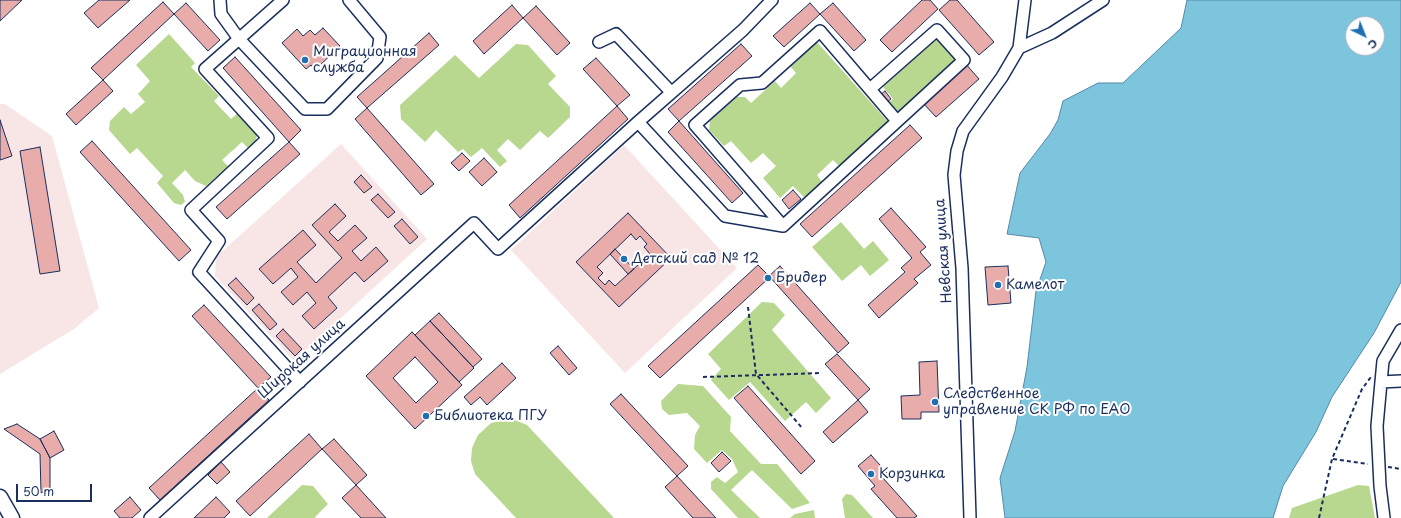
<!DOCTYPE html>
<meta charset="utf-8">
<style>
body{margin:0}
#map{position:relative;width:1401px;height:518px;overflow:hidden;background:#fff;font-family:"Playpen Sans",sans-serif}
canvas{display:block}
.north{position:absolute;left:1345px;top:16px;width:40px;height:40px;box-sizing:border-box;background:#fff;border:1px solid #a4acbf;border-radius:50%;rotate:137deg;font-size:11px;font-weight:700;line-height:16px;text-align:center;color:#1b2f5e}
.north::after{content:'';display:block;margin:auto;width:14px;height:18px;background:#1f6fb2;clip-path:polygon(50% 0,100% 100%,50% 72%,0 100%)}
.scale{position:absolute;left:16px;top:484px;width:76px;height:18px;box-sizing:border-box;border:2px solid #1b2f5e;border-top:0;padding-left:5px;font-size:12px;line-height:14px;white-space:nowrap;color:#1b2f5e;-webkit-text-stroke:3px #fff;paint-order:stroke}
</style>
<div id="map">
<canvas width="1401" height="518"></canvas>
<div class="north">С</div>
<div class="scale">50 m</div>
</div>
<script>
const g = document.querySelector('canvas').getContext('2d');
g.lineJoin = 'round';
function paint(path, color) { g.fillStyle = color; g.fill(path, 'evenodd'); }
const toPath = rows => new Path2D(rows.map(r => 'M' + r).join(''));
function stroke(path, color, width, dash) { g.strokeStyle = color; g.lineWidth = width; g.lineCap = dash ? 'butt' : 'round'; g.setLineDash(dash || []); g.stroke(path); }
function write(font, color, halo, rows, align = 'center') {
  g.font = font + ' "Playpen Sans",sans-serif'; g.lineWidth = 4; g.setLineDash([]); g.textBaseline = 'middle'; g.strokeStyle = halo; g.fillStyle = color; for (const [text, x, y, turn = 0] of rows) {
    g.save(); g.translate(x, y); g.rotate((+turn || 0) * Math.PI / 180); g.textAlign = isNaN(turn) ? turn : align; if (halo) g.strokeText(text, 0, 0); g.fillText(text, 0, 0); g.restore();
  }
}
paint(toPath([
 [0,104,5,104,52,136,99,308,74,329,0,374],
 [341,144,427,239,294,361,215,276,216,257],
 [624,145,737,268,625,373,511,250]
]), '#f8e6e6');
paint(toPath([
 [169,34,195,63,191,67,219,96,214,101,231,119,238,113,257,134,256,141,248,148,242,142,222,160,228,166,206,186,195,181,185,170,172,183,183,195,185,202,181,205,174,203,157,183,163,176,137,148,130,154,109,130,110,121,124,107,131,114,145,102,138,94,150,81,136,65],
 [938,37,956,58,898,112,895,112,887,104,893,99,883,87],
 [817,42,889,123,840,167,833,160,817,175,822,182,804,197,793,186,780,198,763,178,776,166,763,153,751,163,731,141,724,146,709,130,710,121,737,97,745,97,751,103,775,81,781,88,796,73,790,66],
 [516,44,528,45,556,76,548,84,570,107,570,117,548,138,540,131,520,150,508,139,497,150,507,161,500,167,482,148,471,157,463,149,458,152,436,130,425,142,401,119,400,105,455,55,479,78],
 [841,222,864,249,873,241,889,260,870,276,861,265,842,281,812,247],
 [762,302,774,303,785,315,772,330,831,398,816,413,806,402,785,421,750,382,729,400,711,380,721,369,708,354],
 [678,384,703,386,731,417,730,431,761,464,777,464,810,503,792,509,752,470,731,490,760,518,738,518,711,489,711,482,717,477,725,483,738,472,732,459,722,450,707,463,694,449,695,435,700,426,687,413,669,415,662,409,661,401],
 [505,420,515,420,527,425,614,518,516,518,475,474,471,461,472,448,478,435,491,423],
 [302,485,313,486,328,504,315,517,316,518,267,518],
 [1358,485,1369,486,1375,518,1289,518,1292,508],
 [846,494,852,495,873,518,845,518,842,499],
 [814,510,815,518,790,518,795,514]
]), '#b8d78f');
const water = toPath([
 [1187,0,1401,0,1401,282,1374,333,1332,397,1316,432,1283,486,1273,518,1005,518,1000,478,1015,431,1027,367,1036,291,1046,262,1039,238,1007,234,1020,173,1050,134,1058,120,1063,101,1098,83,1123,83,1181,28,1187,0],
 [1353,24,1377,24,1377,48,1353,48,1353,24]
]);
paint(water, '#7cc5dd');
stroke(water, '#5589aa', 1);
const building = toPath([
 [0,0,22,0,0,21,0,0],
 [99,0,130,0,98,28,84,13,99,0],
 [922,0,930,0,938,9,892,52,880,40,922,0],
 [950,0,957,0,994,42,979,55,939,10,950,0],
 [163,2,174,14,103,80,91,68,163,2],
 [186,3,220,40,208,51,174,14,186,3],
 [810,3,820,14,784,47,773,36,810,3],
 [833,3,866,40,854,51,820,14,833,3],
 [512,5,523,18,484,54,473,41,512,5],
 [536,6,570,43,557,55,523,18,536,6],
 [323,28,340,46,315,70,311,65,306,69,282,43,297,29,303,36,310,30,315,35,323,28],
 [429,33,439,45,367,108,357,97,429,33],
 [741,44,752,56,679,121,668,109,741,44],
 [235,57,301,130,289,142,223,68,235,57],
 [596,58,630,95,617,106,583,69,596,58],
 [965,63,979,79,936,117,922,102,965,63],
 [103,80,113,91,76,125,66,114,103,80],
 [885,91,891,99,886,103,879,96,885,91],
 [617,106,628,119,520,218,509,205,617,106],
 [367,108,434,184,421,195,355,119,367,108],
 [0,120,12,156,0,160,0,120],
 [679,121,743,193,732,203,668,132,679,121],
 [910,125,922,138,812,237,800,224,910,125],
 [92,141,191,250,179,261,80,152,92,141],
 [289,142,300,154,227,219,216,207,289,142],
 [40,147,60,271,40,274,20,151,40,147],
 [462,153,470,161,459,171,451,163,462,153],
 [484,158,497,172,482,186,469,172,484,158],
 [361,175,372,187,364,193,354,182,361,175],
 [793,190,801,199,789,209,782,200,793,190],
 [378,194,395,212,388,218,371,200,378,194],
 [335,204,346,216,329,232,338,241,355,225,367,238,352,251,361,261,376,247,388,261,364,282,355,272,328,297,337,308,314,329,302,316,316,303,307,292,293,305,281,292,298,277,291,268,273,284,259,269,303,230,316,245,297,262,316,283,342,258,312,225,335,204],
 [891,208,926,247,920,252,931,265,914,279,918,283,879,318,868,305,905,272,901,268,912,258,879,219,891,208],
 [628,213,671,258,619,307,576,262,628,213],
 [631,234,636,240,640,236,647,244,644,247,650,254,615,286,609,280,605,285,598,278,603,273,597,267,631,234],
 [402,219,418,237,410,244,394,226,402,219],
 [615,249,634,269,628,274,610,254,615,249],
 [758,265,770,277,660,378,648,366,758,265],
 [780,266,849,343,838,353,769,276,780,266],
 [1008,266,1011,303,988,305,985,267,1008,266],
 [236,278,254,298,247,305,228,285,236,278],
 [259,304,277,324,270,330,252,310,259,304],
 [204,305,271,377,258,388,192,316,204,305],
 [439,313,482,359,473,367,430,321,439,313],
 [430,321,474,368,459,382,415,335,430,321],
 [283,329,302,349,295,356,276,336,283,329],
 [412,332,462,385,415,429,366,376,412,332],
 [415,357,438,382,416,403,393,378,415,357],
 [558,346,577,368,569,375,550,353,558,346],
 [837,354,870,389,858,400,825,364,837,354],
 [937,361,939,412,921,412,921,419,902,419,901,396,920,395,919,362,937,361],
 [502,363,516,378,487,405,480,397,471,405,464,397,502,363],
 [748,386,815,461,801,474,734,398,748,386],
 [258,388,269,400,160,500,149,488,258,388],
 [621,394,688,466,677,476,610,404,621,394],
 [858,400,868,412,833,443,823,432,858,400],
 [17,424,40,439,50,458,50,488,41,493,40,454,4,429,17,424],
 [54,431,64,450,50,458,40,439,54,431],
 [309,434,322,449,250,516,236,501,309,434],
 [334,439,367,475,356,485,322,449,334,439],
 [722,452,731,461,719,472,711,463,722,452],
 [871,455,888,474,883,478,917,516,914,518,897,518,871,489,875,486,858,466,871,455],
 [221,462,230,472,217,484,208,475,221,462],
 [677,476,716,518,693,518,665,487,677,476],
 [356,485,386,518,361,518,342,498,356,485],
 [130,497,141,510,132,518,120,518,114,511,130,497],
 [216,497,230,512,224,518,194,518,216,497]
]);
paint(building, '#e8adaa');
stroke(building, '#1b2f5e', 1);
const minor = toPath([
 [220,0,221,14,239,39,305,109,327,109,377,58,380,37,349,0],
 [283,0,205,69,268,138,191,210,219,241,199,272,300,382],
 [599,42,616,34,671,92],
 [1019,48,1052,33,1103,0],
 [638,122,725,216,783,226],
 [783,226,695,125,740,85,762,83,820,31,897,121],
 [783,226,964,60,937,30,870,89],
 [1401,330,1383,361,1381,382,1401,381],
 [1381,382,1377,426,1380,486,1384,518],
 [150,518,474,223,498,249,638,122,743,30,772,0],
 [970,518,962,268,954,175,957,151,963,131,1002,77,1019,48,1025,0]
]);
const major = toPath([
 [0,497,12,518]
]);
stroke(minor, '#1b2f5e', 14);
stroke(major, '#1b2f5e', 17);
stroke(toPath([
 [748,307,756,374,803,429],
 [703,377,822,373],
 [1333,459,1368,464],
 [1388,467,1401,469],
 [1319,518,1332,459,1362,389,1371,377]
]), '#1b2f5e', 2, [4, 3]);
stroke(minor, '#fff', 11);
stroke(major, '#fff', 14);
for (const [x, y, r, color] of [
 [305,60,4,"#1f6fb2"],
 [624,259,4,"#1f6fb2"],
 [768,278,4,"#1f6fb2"],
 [998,285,4,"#1f6fb2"],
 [935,402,4,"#1f6fb2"],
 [426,416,4,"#1f6fb2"],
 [871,474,4,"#1f6fb2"]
]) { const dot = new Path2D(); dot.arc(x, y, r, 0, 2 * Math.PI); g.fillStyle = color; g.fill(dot); stroke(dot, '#fff', 1.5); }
write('14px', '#1b2f5e', '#fff', [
 ["Миграционная",313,52],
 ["служба",313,68],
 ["Детский сад № 12",632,259],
 ["Бридер",776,278],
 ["Камелот",1006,285],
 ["Следственное",943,394],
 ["управление СК РФ по ЕАО",943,410],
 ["Библиотека ПГУ",434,416],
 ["Корзинка",879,474]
], 'left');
write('14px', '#1b2f5e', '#fff', [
 ["Невская улица",944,251,-94],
 ["Широкая улица",302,359,-42]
]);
</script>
